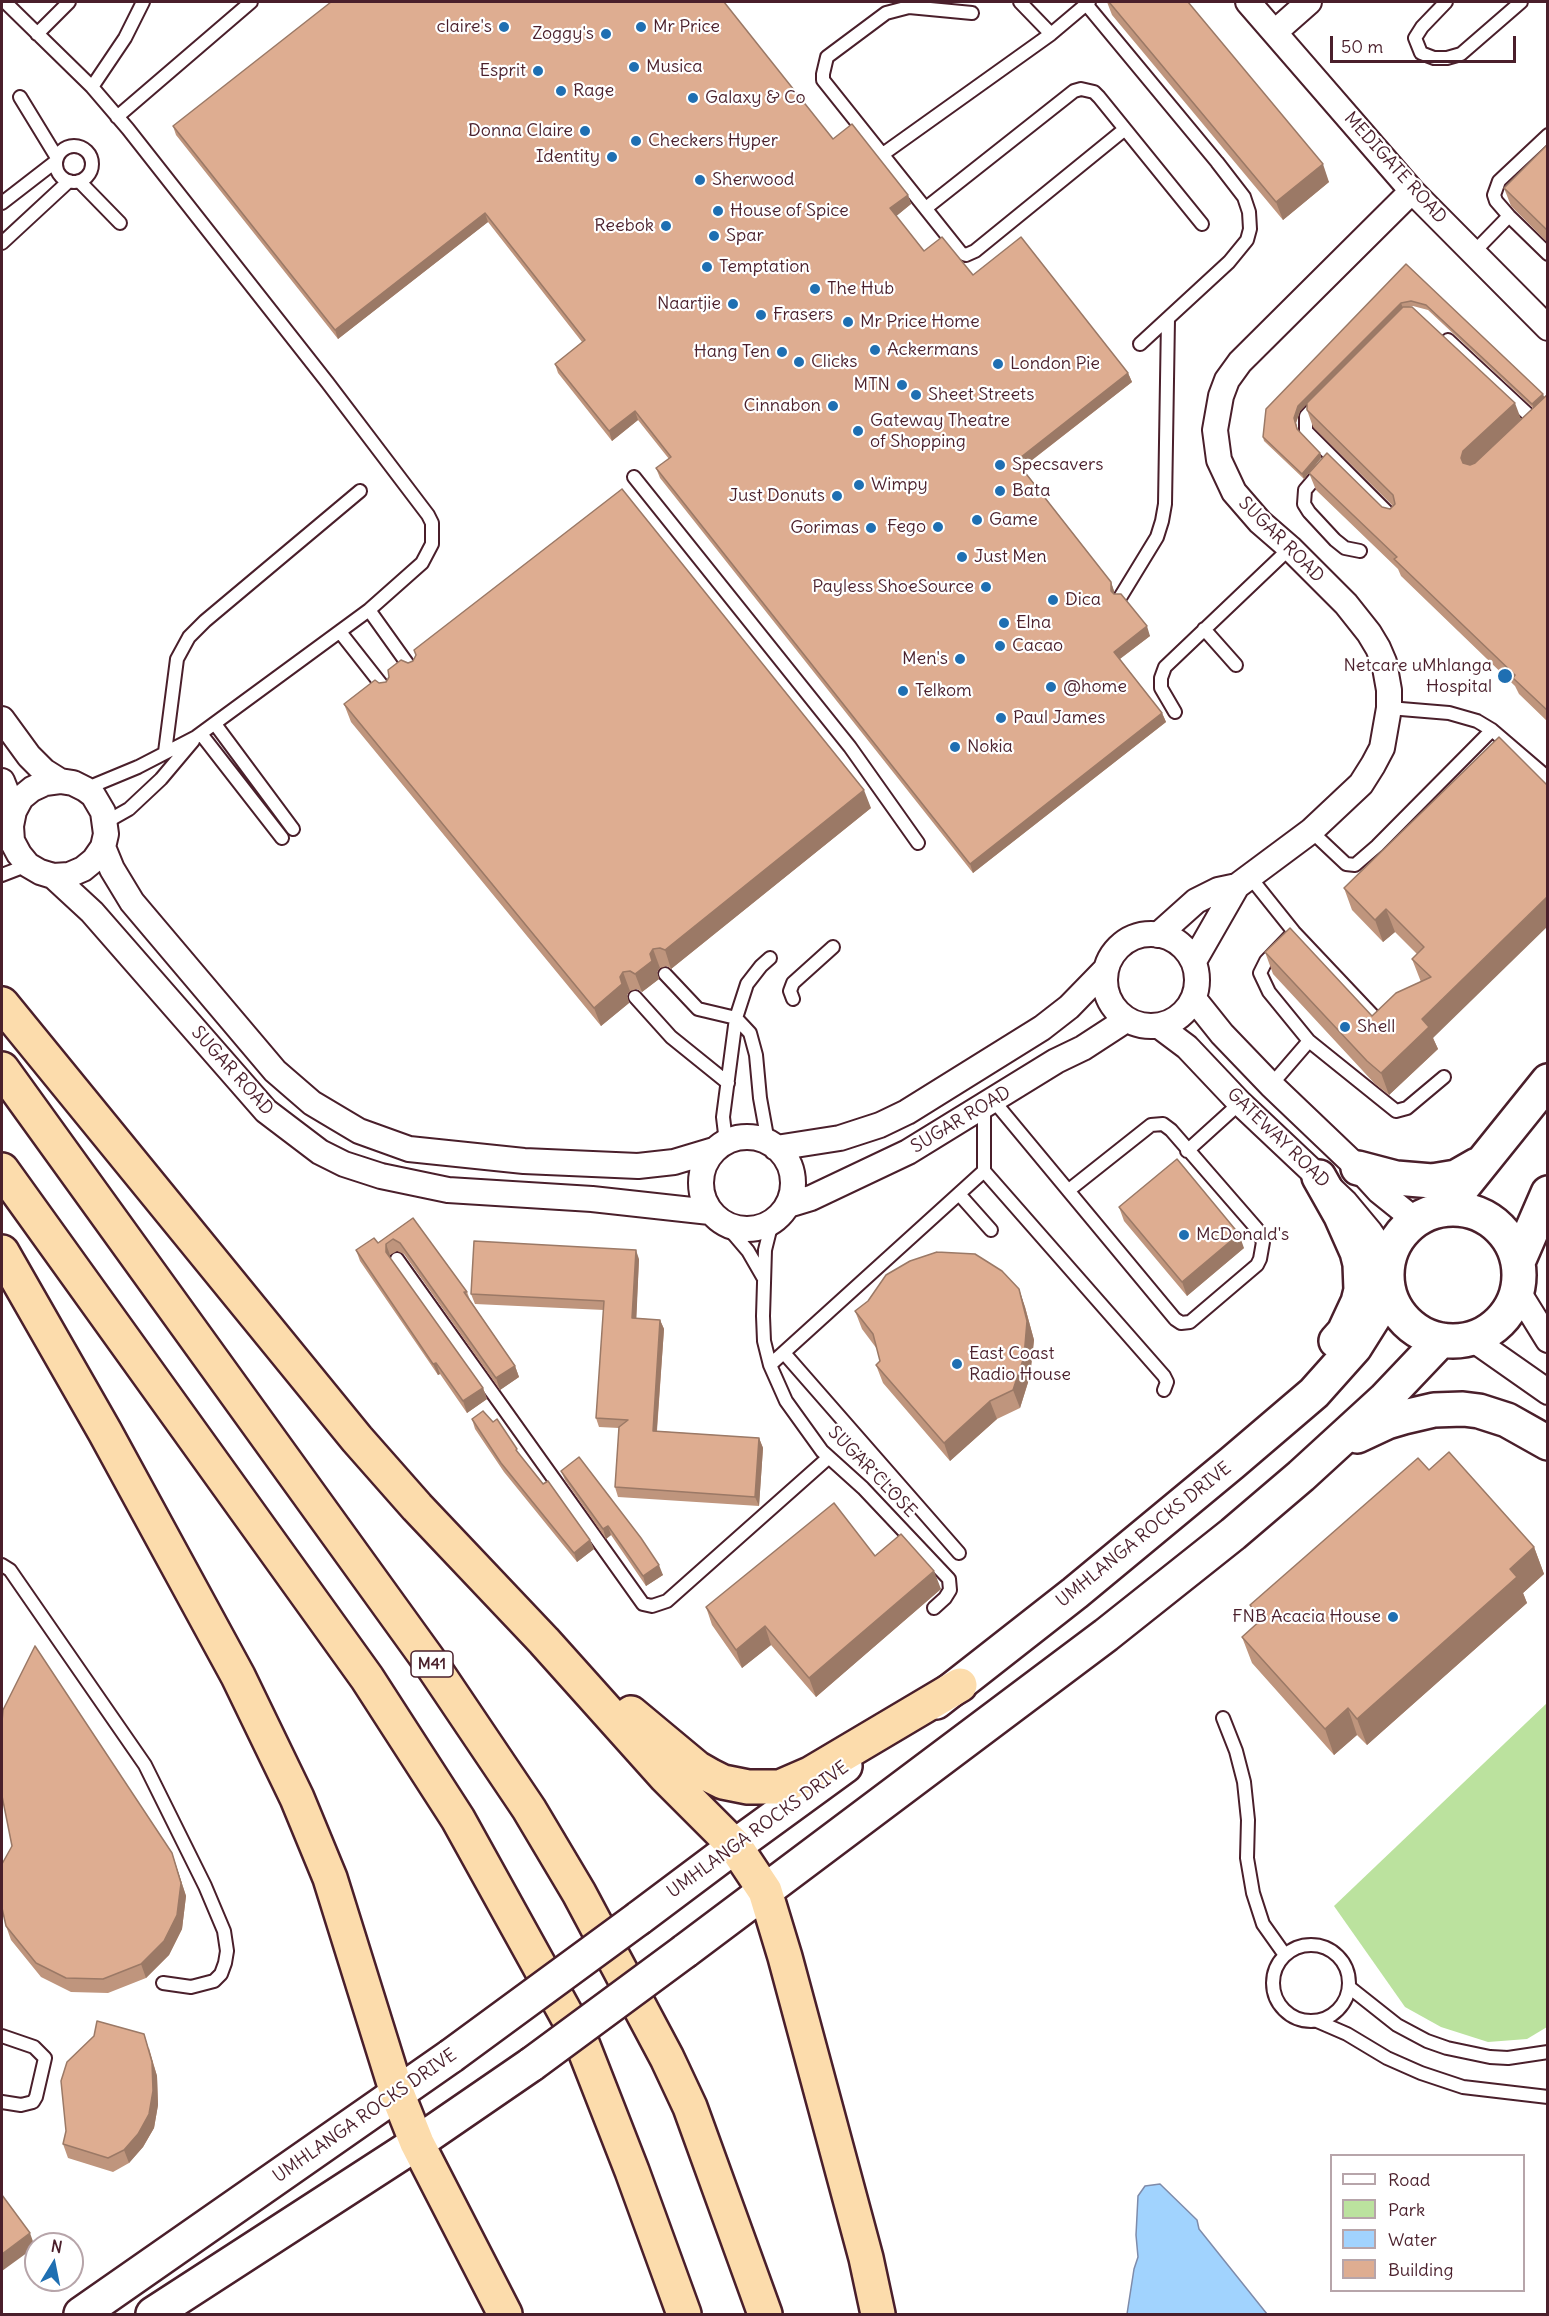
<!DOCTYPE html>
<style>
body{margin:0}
#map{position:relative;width:1549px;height:2316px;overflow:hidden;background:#fff;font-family:Delius,sans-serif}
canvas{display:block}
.frame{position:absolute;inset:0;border:3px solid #4a1f2b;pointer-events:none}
.legend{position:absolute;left:1330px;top:2154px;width:195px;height:138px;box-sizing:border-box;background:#fff;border:2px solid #b7a5aa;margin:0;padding:8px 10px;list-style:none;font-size:18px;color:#4a1f2b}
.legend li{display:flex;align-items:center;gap:12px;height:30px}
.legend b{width:30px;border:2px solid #b7a5aa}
.north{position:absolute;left:24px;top:2232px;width:60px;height:60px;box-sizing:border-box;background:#fff;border:2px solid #b7a5aa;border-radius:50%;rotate:10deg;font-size:16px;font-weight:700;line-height:24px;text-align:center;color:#4a1f2b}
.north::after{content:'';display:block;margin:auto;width:21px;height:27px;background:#1f6fb2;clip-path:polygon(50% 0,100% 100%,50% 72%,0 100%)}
.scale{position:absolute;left:1330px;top:36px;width:186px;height:27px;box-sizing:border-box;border:3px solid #4a1f2b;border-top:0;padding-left:8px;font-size:18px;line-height:21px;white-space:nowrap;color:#4a1f2b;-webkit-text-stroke:4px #fff;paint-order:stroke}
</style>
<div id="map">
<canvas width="1549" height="2316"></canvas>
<div class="frame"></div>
<ul class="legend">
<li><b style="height:8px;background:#fff"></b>Road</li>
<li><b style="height:16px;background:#bbe29e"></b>Park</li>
<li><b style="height:16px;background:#a1d3fe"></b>Water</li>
<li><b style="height:16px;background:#dead91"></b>Building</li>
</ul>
<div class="north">N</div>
<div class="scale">50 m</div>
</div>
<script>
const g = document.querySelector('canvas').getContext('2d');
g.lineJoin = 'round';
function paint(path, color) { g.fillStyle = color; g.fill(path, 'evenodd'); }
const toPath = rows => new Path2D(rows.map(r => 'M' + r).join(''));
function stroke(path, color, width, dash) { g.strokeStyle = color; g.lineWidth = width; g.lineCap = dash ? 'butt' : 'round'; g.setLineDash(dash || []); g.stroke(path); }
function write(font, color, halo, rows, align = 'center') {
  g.font = font + ' Delius,sans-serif'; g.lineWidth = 4.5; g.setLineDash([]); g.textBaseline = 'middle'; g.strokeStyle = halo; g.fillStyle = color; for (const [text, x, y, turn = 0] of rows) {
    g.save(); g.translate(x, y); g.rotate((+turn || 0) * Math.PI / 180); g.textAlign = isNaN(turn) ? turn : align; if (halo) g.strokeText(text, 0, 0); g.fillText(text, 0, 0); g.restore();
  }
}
paint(toPath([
 [1547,1703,1547,2027,1527,2039,1488,2042,1441,2027,1405,2007,1334,1906]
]), '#bbe29e');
const water = toPath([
 [1160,2184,1197,2220,1199,2229,1267,2314,1127,2314,1134,2269,1138,2257,1136,2235,1138,2196,1145,2186,1160,2184]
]);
paint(water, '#a1d3fe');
stroke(water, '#7e8baa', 1.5);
const service = toPath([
 [5,2,92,87,128,129,327,382,428,515,432,523,432,544,422,563,369,610,196,737,138,767,85,789],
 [1020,2,1051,34],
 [1446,2,1422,27,1415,38,1421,53,1434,58,1447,58,1461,54,1521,2],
 [1086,4,1217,162,1244,197,1249,212,1250,229,1247,240,1229,262,1140,344],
 [972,13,909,7,886,13,827,57,823,74,823,80,961,253,966,255,975,251,1125,129],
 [37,34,69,2],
 [92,87,125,38,143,2],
 [20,97,56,156],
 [117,117,251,2],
 [1548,135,1499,181,1494,195,1496,201,1509,216,1548,254],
 '56 164a18 18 0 1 1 36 0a18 18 0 1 1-36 0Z',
 [883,154,1051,34,1089,2],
 [79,181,120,223],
 [2,203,55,162],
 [926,208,1074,91,1081,89,1094,92,1099,97,1202,224],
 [2,243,69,181],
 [1473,253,1509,216],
 [1448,340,1533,419],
 [1318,403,1306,416,1306,431,1393,518],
 [1322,470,1305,490,1304,504,1309,512,1335,540,1345,548,1360,551],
 [634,477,850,747,918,843],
 [1121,596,1157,537,1162,521,1165,504,1168,319],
 [369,610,414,673],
 [1204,629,1236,665],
 [340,632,388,693],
 [1389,708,1449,713,1477,721,1492,730,1548,778],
 [1175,712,1161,688,1161,678,1165,667,1290,548],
 [215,724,293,829],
 [201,734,282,838],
 [165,752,177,659,189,637,205,621,360,491],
 [106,822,129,809,161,779,193,741],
 [1311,831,1346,864,1355,865,1377,846,1492,730],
 [2,875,28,865],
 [1250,877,1294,932,1380,1023],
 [1294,932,1266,961,1260,973,1269,992,1309,1041,1396,1111,1407,1108,1444,1077],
 [665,974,698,1009,736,1018,750,1033,756,1055,760,1098,768,1142],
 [635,997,671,1037,728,1083],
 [793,999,790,991,793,983,833,947],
 [1271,1085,1309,1041],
 [993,1100,1175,1319,1181,1323,1190,1322,1257,1265,1260,1259,1263,1242,1257,1229,1171,1130,1163,1124,1151,1125,1069,1190],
 [726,1142,723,1117,736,1018,747,984,761,966,770,958],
 [1187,1151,1240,1103],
 [984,1171,1164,1376,1167,1382,1164,1390],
 [959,1194,991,1230],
 [772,1222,765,1250,763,1316,764,1341,770,1365,786,1401,822,1451,863,1488,949,1579,950,1590,945,1598,934,1608],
 [725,1224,748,1251,763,1277],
 [397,1259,643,1604,652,1606,667,1601,828,1458],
 [784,1353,959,1553],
 [770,1365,984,1171,984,1106],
 [2,1565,10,1570,145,1765,205,1886,224,1931,227,1951,225,1963,221,1974,214,1981,191,1987,163,1983],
 [1223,1718,1236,1751,1244,1782,1248,1820,1247,1858,1253,1893,1263,1924,1285,1955],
 '1273 1983a38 38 0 1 1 76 0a38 38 0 1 1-76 0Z',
 [1349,1987,1397,2025,1427,2041,1447,2048,1490,2057,1508,2058,1548,2052],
 [1317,2021,1347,2034,1387,2058,1421,2073,1463,2087,1548,2097],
 [2,2036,34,2047,45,2058,36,2097,33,2102,21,2105,2,2102]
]);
const minor = toPath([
 [1248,2,1412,191,1548,328],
 [1275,32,1309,2],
 [2,719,29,756,44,771,60,781,73,783,85,789,93,795,103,812,106,834,103,847,94,860,83,869,69,875,53,876,40,872,28,865,19,854,12,841,11,826,14,811,21,798,32,789,45,783,60,781],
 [2,781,14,811],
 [103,847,112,869,132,902,275,1071,312,1103,359,1131,409,1149,524,1161,638,1166,674,1162,714,1150],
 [53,876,92,912,266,1111,320,1152,344,1164,381,1176,448,1190,592,1199,710,1212],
 '1105 980a46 46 0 1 1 92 0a46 46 0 1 1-92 0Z',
 [1158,935,1196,901,1218,890,1237,886,1311,831,1361,784,1373,765,1382,748,1389,708,1389,690,1384,662,1378,648,1369,633,1346,604,1290,548,1260,522,1234,492,1219,460,1215,430,1221,396,1227,380,1240,362,1412,191],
 [1194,961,1237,886],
 [1194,999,1222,1034,1271,1085,1358,1168,1379,1191,1415,1220],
 [1159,1026,1187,1047,1240,1103,1345,1202,1370,1232,1388,1258],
 '701 1183a46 46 0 1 1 92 0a46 46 0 1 1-92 0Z',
 [776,1148,840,1138,880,1125,907,1112,1042,1028,1069,1007,1106,969],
 [788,1205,811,1198,908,1152,1056,1061,1083,1048,1126,1020],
 [1517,1290,1548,1340],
 [1471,1338,1548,1392]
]);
const secondary = toPath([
 [1358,1168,1396,1178,1432,1181,1456,1177,1477,1165],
 [1319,1177,1341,1216,1357,1252,1360,1264,1361,1290,1358,1302,1344,1332,1336,1341],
 '1387 1275a66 66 0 1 1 132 0a66 66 0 1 1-132 0Z',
 [1445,1209,1548,1081],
 [1518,1262,1548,1193],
 [1357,1436,1387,1422,1404,1417,1434,1410,1463,1409,1479,1411,1507,1420,1548,1443],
 [936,1702,1075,1593,1232,1463,1314,1393,1355,1347,1389,1293],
 [639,1918,735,1846,845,1766],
 [685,1951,1106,1635,1233,1534,1301,1476,1384,1400,1441,1340],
 [81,2314,451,2056],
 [153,2314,417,2143,532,2064]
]);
const motorway = toPath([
 [2,1004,357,1439,417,1507,544,1641,665,1776,735,1846,765,1891,785,1957,866,2258,878,2314],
 [2,1069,430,1662,529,1809,579,1893,667,2058,690,2107,765,2314],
 [2,1170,367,1678,458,1819,582,2043,632,2171,684,2314],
 [2,1252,105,1432,238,1676,297,1798,330,1878,397,2093,417,2143,505,2314],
 [631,1713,697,1768,711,1776,723,1782,748,1787,780,1787,810,1774,960,1685]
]);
stroke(service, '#4a1f2b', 16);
stroke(minor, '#4a1f2b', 28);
stroke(secondary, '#4a1f2b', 38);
stroke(motorway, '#4a1f2b', 38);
stroke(service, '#fff', 12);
stroke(minor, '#fff', 24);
stroke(secondary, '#fff', 33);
stroke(motorway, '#fcdcac', 33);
const secondaryBridge = toPath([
 [451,2056,639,1918],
 [532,2064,685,1951]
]);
stroke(secondaryBridge, '#4a1f2b', 38, []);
stroke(secondaryBridge, '#fff', 33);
paint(toPath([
 [1107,2,1188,2,1329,182,1283,220,1112,15],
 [173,126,833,139,908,195,911,204,896,216,924,251,973,275,1128,373,1132,382,1022,468,1111,582,1114,591,1114,594,1150,636,1120,659,1162,713,1166,722,973,873,660,478,656,468,669,459,638,420,612,441,558,373,555,364,582,342,488,222,338,339,176,135],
 [1548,144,1548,243,1511,206,1504,188],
 [1406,264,1544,397,1548,394,1548,722,1519,694,1515,686,1401,576,1398,569,1316,490,1309,473,1382,507,1390,509,1393,506,1313,427,1307,410,1328,382,1300,411,1296,423,1298,430,1320,453,1321,458,1304,479,1264,441,1263,437],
 [1413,306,1428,310,1533,408,1521,419,1409,307],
 [408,663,871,808,671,969,667,966,660,968,657,972,659,979,642,992,637,989,630,991,627,995,629,1003,601,1026,351,722,344,704,386,682],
 [1499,737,1433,1038,1438,1049,1389,1095,1375,1084,1273,974,1265,952,1372,1016,1421,982,1412,959,1417,954,1395,932,1383,942,1352,910,1344,888],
 [1119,1207,1244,1248,1187,1296,1124,1221],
 [413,1218,467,1292,470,1300,515,1366,519,1377,500,1390,404,1254,397,1251,390,1255,390,1258,483,1388,487,1399,467,1413,440,1374,438,1375,360,1261,356,1250,378,1243],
 [639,1259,636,1318,660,1320,664,1329,657,1431,759,1438,763,1448,759,1506,618,1497,615,1487,619,1428,599,1427,596,1418,604,1310,475,1304,471,1294],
 [1019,1289,1025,1307,1034,1340,1030,1376,1020,1408,997,1419,950,1461,883,1383,876,1365,880,1361,877,1349,862,1329,855,1311,868,1301],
 [472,1419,519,1454,590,1540,594,1549,577,1562,504,1472,475,1429],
 [1429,1470,1534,1547,1544,1574,1523,1593,1527,1603,1367,1745,1357,1735,1334,1755,1252,1663,1242,1637,1257,1624,1250,1605],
 [561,1471,663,1575,646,1586,611,1535,606,1539,565,1480],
 [875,1556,941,1589,816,1697,771,1645,742,1668,712,1625,706,1607],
 [172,1853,186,1896,182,1929,169,1955,146,1978,108,1993,71,1992,41,1977,11,1940,6,1926],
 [149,2048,157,2076,158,2105,154,2128,143,2147,129,2163,113,2172,68,2158,63,2144]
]), '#bf957d');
paint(toPath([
 [1323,164,1329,182,1283,220,1276,202],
 [908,195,911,204,894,218,890,208],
 [485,213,488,222,338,339,335,330],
 [1401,303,1403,308,1300,411,1296,423,1298,434,1294,418,1298,406],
 [1128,373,1132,382,1019,470,1016,461],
 [1543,394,1545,399,1534,408,1532,404],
 [1515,403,1521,419,1467,475,1461,458,1463,451],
 [635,411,638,420,612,441,609,431],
 [1320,453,1321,458,1304,479,1302,474],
 [1111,582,1114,591,1114,600,1111,591],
 [1147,626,1150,636,1117,661,1114,652],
 [1162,713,1166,722,973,873,970,864],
 [864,790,871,808,671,969,665,950],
 [1548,896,1548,926,1433,1038,1438,1049,1389,1095,1381,1073,1422,1019],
 [1386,909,1395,932,1383,942,1375,920],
 [653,949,660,968,657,972,659,979,642,992,635,974],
 [623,972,630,991,627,995,629,1003,601,1026,594,1008],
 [1239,1234,1244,1248,1187,1296,1182,1282],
 [386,1244,390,1255,390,1264,386,1252],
 [636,1250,639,1259,636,1327,632,1318],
 [1019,1289,1025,1307,1034,1340,1030,1376,1020,1408,1013,1390],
 [660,1320,664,1329,656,1440,653,1431],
 [436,1363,440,1374,438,1375,433,1364],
 [515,1366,519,1377,500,1390,496,1378],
 [483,1388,487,1399,467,1413,463,1401],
 [990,1401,997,1419,950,1461,944,1443],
 [759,1438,763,1448,759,1506,755,1497],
 [608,1526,611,1535,606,1539,603,1529],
 [590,1540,594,1549,577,1562,574,1553],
 [1534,1547,1544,1574,1523,1593,1527,1603,1367,1745,1357,1719,1510,1569],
 [659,1565,663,1575,646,1586,643,1576],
 [934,1571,941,1589,816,1697,809,1678],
 [765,1626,771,1645,742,1668,736,1650],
 [1348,1708,1357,1735,1334,1755,1325,1729],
 [172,1853,186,1896,182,1929,169,1955,146,1978,141,1964],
 [144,2034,157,2076,158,2105,154,2128,143,2147,129,2163,124,2150],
 [30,2233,35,2247,2,2271,2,2254]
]), '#9b7966');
const building = toPath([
 [331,2,724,2,833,139,852,124,908,195,890,208,924,251,942,237,973,275,1021,237,1128,373,1016,461,1111,582,1111,591,1114,594,1121,594,1147,626,1114,652,1162,713,970,864,656,468,671,457,635,411,609,431,555,364,585,340,485,213,335,330,173,126,331,2],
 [1109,2,1188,2,1323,164,1276,202,1109,2],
 [1548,144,1548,231,1504,188,1548,144],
 [1406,264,1543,394,1532,404,1426,305,1411,301,1401,303,1298,406,1294,418,1297,429,1320,453,1302,474,1263,437,1266,409,1406,264],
 [1403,307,1412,307,1515,403,1463,451,1461,458,1463,463,1470,465,1475,463,1548,394,1548,711,1513,678,1515,675,1394,559,1397,557,1309,473,1327,453,1382,507,1390,509,1395,504,1393,495,1307,410,1307,403,1403,307],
 [622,489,864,790,665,950,660,948,653,949,650,954,652,961,635,974,630,971,623,972,620,977,622,984,594,1008,344,704,375,680,379,683,386,682,389,677,388,670,401,660,408,663,413,661,416,655,414,650,622,489],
 [1499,737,1548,786,1548,896,1422,1019,1429,1027,1381,1073,1367,1061,1265,952,1290,928,1372,1016,1396,993,1431,977,1412,959,1424,947,1386,909,1375,920,1344,888,1499,737],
 [1177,1159,1239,1234,1182,1282,1119,1207,1177,1159],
 [413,1218,467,1292,464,1292,515,1366,496,1378,400,1243,393,1239,386,1244,386,1252,483,1388,463,1401,436,1363,433,1364,356,1250,374,1238,378,1243,413,1218],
 [474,1241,636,1250,632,1318,660,1320,653,1431,759,1438,755,1497,615,1487,619,1427,628,1420,596,1418,604,1301,471,1294,474,1241],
 [937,1252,975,1254,1002,1271,1019,1289,1027,1321,1024,1357,1013,1390,990,1401,944,1443,876,1365,880,1361,873,1334,855,1311,868,1301,886,1275,910,1261,937,1252],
 [483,1411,493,1422,497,1419,517,1449,516,1450,543,1484,548,1481,590,1540,574,1553,501,1463,472,1419,483,1411],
 [1449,1452,1534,1547,1510,1569,1517,1577,1357,1719,1348,1708,1325,1729,1242,1637,1262,1619,1250,1605,1418,1458,1429,1470,1449,1452],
 [579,1457,641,1538,659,1565,643,1576,608,1526,603,1529,561,1471,579,1457],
 [834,1503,875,1556,901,1534,934,1571,809,1678,765,1626,736,1650,706,1607,834,1503],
 [35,1646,172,1853,181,1883,177,1915,164,1941,141,1964,103,1979,66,1978,36,1963,6,1926,2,1908,2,1864,12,1846,2,1796,2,1722,3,1710,35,1646],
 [97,2021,144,2034,152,2062,153,2091,149,2114,138,2134,124,2150,108,2158,63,2144,66,2131,61,2081,67,2062,94,2036,97,2021],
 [2,2195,30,2233,2,2254,2,2195]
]);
paint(building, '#dead91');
stroke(building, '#9b7966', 1.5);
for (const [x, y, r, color] of [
 [504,27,6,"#1f6fb2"],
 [641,27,6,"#1f6fb2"],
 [606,34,6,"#1f6fb2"],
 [634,67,6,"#1f6fb2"],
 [538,71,6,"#1f6fb2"],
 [561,91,6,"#1f6fb2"],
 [693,98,6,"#1f6fb2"],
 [585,131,6,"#1f6fb2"],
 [636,141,6,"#1f6fb2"],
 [612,157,6,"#1f6fb2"],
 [700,180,6,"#1f6fb2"],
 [718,211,6,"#1f6fb2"],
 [666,226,6,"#1f6fb2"],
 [714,236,6,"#1f6fb2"],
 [707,267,6,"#1f6fb2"],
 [815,289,6,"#1f6fb2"],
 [733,304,6,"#1f6fb2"],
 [761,315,6,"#1f6fb2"],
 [848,322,6,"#1f6fb2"],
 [875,350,6,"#1f6fb2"],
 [782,352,6,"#1f6fb2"],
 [799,362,6,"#1f6fb2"],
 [998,364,6,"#1f6fb2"],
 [902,385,6,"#1f6fb2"],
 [916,395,6,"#1f6fb2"],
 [833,406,6,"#1f6fb2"],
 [858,431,6,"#1f6fb2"],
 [1000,465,6,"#1f6fb2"],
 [859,485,6,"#1f6fb2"],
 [1000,491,6,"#1f6fb2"],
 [837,496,6,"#1f6fb2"],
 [977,520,6,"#1f6fb2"],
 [938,527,6,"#1f6fb2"],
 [871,528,6,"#1f6fb2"],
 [962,557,6,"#1f6fb2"],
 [986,587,6,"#1f6fb2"],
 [1053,600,6,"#1f6fb2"],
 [1004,623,6,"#1f6fb2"],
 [1000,646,6,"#1f6fb2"],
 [960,659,6,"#1f6fb2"],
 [1505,676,8,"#1f6fb2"],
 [1051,687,6,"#1f6fb2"],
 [903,691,6,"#1f6fb2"],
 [1001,718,6,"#1f6fb2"],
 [955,747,6,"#1f6fb2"],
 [1345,1027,6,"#1f6fb2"],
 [1184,1235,6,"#1f6fb2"],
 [957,1364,6,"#1f6fb2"],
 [1393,1617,6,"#1f6fb2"]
]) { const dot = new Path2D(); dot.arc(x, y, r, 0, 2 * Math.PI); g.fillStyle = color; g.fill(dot); stroke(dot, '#fff', 2); }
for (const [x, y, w] of [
 [432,1664,42]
]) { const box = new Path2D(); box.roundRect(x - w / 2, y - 13, w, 26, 4.5); g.fillStyle = '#fff'; g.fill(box); stroke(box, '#4a1f2b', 1.5); }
write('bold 16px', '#4a1f2b', null, [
 ["M41",432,1664]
]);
write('18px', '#4a1f2b', '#fff', [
 ["claire's",492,27,"right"],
 ["Mr Price",653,27],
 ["Zoggy's",594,34,"right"],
 ["Musica",646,67],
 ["Esprit",526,71,"right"],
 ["Rage",573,91],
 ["Galaxy & Co",705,98],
 ["Donna Claire",573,131,"right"],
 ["Checkers Hyper",648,141],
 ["Identity",600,157,"right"],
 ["Sherwood",712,180],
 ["House of Spice",730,211],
 ["Reebok",654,226,"right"],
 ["Spar",726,236],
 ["Temptation",719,267],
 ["The Hub",827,289],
 ["Naartjie",721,304,"right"],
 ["Frasers",773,315],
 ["Mr Price Home",860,322],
 ["Ackermans",887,350],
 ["Hang Ten",770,352,"right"],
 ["Clicks",811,362],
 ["London Pie",1010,364],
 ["MTN",890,385,"right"],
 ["Sheet Streets",928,395],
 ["Cinnabon",821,406,"right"],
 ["Gateway Theatre",870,421],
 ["of Shopping",870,442],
 ["Specsavers",1012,465],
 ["Wimpy",871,485],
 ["Bata",1012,491],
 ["Just Donuts",825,496,"right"],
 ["Game",989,520],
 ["Fego",926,527,"right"],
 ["Gorimas",859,528,"right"],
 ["Just Men",974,557],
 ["Payless ShoeSource",974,587,"right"],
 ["Dica",1065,600],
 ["Elna",1016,623],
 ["Cacao",1012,646],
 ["Men's",948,659,"right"],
 ["Netcare uMhlanga",1492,666,"right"],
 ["Hospital",1492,687,"right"],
 ["@home",1063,687],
 ["Telkom",915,691],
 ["Paul James",1013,718],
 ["Nokia",967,747],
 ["Shell",1357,1027],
 ["McDonald's",1196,1235],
 ["East Coast",969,1354],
 ["Radio House",969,1375],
 ["FNB Acacia House",1381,1617,"right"]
], 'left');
write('18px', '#4a1f2b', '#fff', [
 ["MEDIGATE ROAD",1395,168,48],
 ["SUGAR ROAD",1281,540,45],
 ["SUGAR ROAD",232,1071,48],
 ["SUGAR ROAD",961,1120,-31],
 ["GATEWAY ROAD",1278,1138,44],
 ["SUGAR CLOSE",872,1472,46],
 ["UMHLANGA ROCKS DRIVE",1144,1535,-39],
 ["UMHLANGA ROCKS DRIVE",758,1830,-36],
 ["UMHLANGA ROCKS DRIVE",365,2116,-35]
]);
</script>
